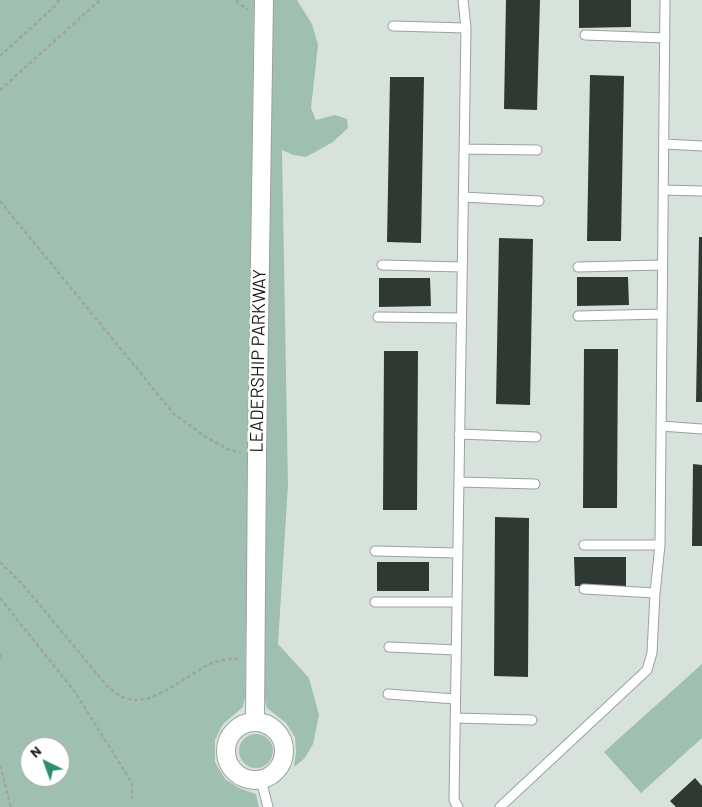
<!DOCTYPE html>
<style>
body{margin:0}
#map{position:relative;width:702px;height:807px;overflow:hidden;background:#d8e2dd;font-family:Barlow,sans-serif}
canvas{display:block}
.north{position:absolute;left:20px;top:737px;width:50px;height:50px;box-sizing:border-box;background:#fff;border:1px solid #a2a3a3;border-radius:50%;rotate:318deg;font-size:14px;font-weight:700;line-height:20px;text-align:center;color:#171a19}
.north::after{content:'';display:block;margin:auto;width:18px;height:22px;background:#2c8e69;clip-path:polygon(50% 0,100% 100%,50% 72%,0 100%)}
</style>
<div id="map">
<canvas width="702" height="807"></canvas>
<div class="north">N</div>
</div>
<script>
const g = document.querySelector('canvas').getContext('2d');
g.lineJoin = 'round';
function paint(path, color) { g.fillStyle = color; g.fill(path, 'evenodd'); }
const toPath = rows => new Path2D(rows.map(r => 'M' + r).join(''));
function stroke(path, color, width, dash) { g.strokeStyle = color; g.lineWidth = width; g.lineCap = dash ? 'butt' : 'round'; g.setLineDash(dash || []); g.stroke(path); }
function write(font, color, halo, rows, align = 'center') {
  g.font = font + ' Barlow,sans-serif'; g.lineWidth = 5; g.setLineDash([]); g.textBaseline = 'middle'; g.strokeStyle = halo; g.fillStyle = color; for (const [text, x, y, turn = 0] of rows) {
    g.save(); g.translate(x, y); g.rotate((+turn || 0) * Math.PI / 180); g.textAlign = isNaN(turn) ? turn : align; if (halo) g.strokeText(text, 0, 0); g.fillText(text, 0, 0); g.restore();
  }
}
paint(toPath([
 [0,0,254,0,245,697,243,707,223,724,215,740,215,762,225,779,239,788,256,794,259,807,0,807],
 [30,747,60,747,60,777,30,777],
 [272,0,297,0,312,24,318,45,311,108,316,120,335,115,347,119,348,128,333,142,306,157,293,155,282,150,288,485,278,644,309,678,319,715,313,744,305,758,294,767,296,752,295,737,286,723,267,708,264,697],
 [702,664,702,738,641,793,604,752],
 '239 751a17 17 0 1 1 34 0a17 17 0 1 1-34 0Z'
]), '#9fc0b0');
paint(toPath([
 [506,0,540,0,537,110,504,109],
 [579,0,631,0,631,27,579,28],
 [590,75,624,76,621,241,587,241],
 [390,77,424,77,421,243,387,242],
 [699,237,702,237,702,402,696,402],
 [499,238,533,239,530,405,496,404],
 [577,277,628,277,629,305,577,306],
 [379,278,430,278,431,306,379,307],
 [584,349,618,349,617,508,583,508],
 [384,351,418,351,417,510,383,510],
 [693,464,702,465,702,546,692,546],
 [495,517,529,518,528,677,494,676],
 [574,557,626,557,626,586,575,586],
 [377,562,429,562,429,591,377,591],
 [695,778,702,786,702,807,676,807,670,801]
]), '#303834');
const lane = toPath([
 [393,26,466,28],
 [585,35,665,38],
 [664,144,702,146],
 [464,149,537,150],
 [663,190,702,191],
 [463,197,539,201],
 [382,265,462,267],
 [578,267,662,265],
 [578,316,662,314],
 [378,317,461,318],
 [661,426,702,429],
 [459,434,536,437],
 [459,482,535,484],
 [584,545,660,545],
 [375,551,458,553],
 [584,589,655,593],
 [375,602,457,602],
 [389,647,456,650],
 [388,694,455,699],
 [455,718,532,720],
 [261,780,268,807],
 [458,807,454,800,466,28,463,0],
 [500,807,647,670,652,653,655,593,660,545,665,0]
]);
const street = toPath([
 '226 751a29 29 0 1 1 58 0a29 29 0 1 1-58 0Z',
 [255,722,257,455,264,0]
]);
stroke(lane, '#99a29d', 11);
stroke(street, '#99a29d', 20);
stroke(toPath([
 [237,0,238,3,248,10],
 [0,56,54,7,59,0],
 [0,90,100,0],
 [0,201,174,414,206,437,229,450,241,452],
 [0,562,24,586,107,686,121,697,133,700,147,699,165,691,209,664,227,659,240,659],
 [0,598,75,692,132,783,132,799],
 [0,654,0,661],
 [0,765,11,807]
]), '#9ea6a2', 2.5, [4, 2.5]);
stroke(lane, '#fff', 9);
stroke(street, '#fff', 18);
write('18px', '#171a19', '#fff', [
 ["LEADERSHIP PARKWAY",258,361,-89]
]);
</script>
